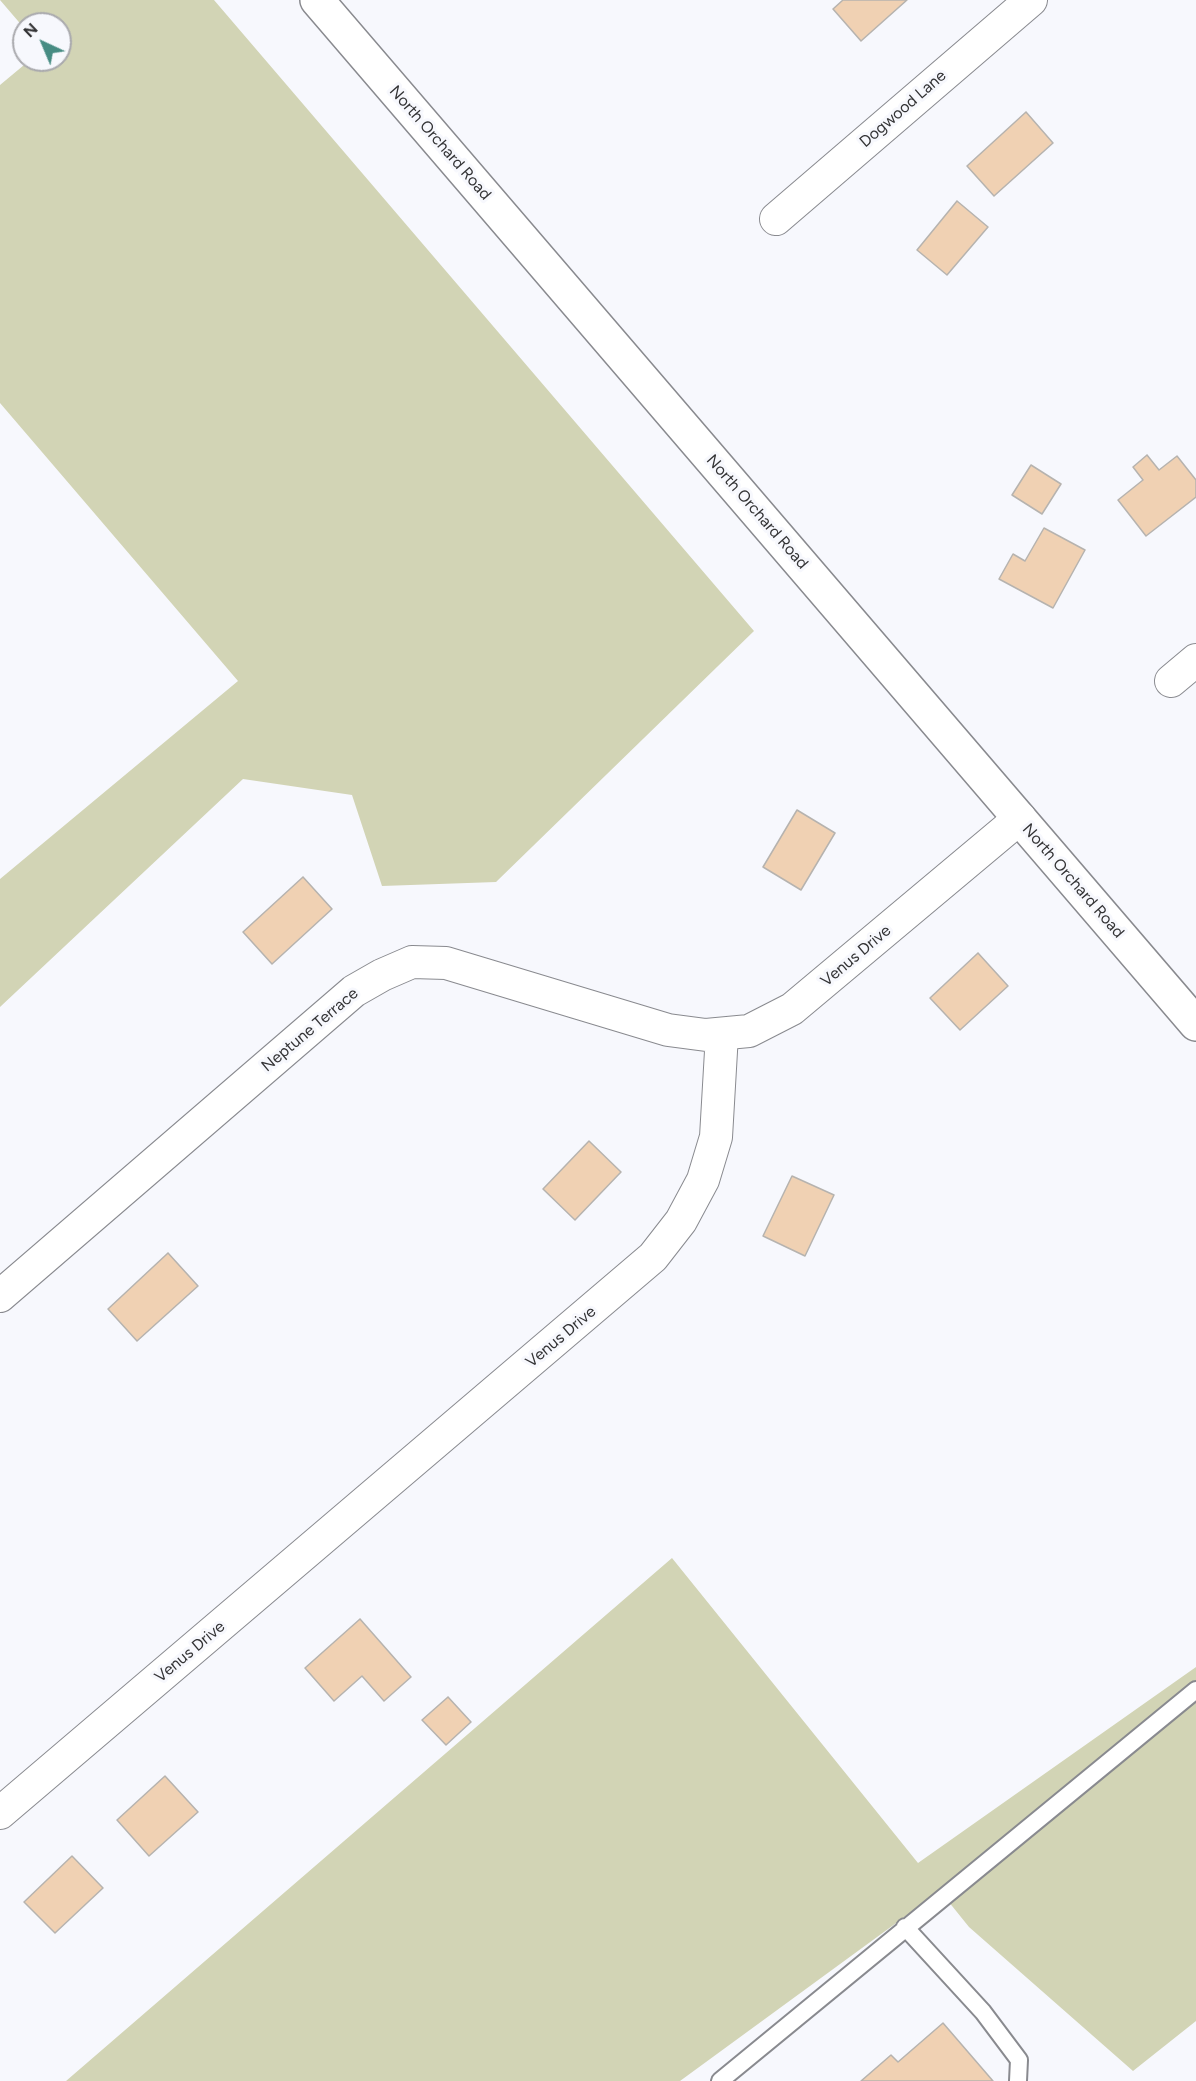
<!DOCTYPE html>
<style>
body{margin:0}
#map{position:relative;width:1196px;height:2081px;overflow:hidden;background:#f7f8fd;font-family:Figtree,sans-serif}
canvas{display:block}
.north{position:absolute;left:12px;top:12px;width:60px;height:60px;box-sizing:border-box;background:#f7f8fd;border:2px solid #a9a9ad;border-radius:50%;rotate:316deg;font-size:16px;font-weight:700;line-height:24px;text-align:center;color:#333335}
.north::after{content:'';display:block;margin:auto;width:21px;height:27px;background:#478c83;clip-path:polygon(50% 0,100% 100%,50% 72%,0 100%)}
</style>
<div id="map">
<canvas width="1196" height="2081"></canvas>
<div class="north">N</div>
</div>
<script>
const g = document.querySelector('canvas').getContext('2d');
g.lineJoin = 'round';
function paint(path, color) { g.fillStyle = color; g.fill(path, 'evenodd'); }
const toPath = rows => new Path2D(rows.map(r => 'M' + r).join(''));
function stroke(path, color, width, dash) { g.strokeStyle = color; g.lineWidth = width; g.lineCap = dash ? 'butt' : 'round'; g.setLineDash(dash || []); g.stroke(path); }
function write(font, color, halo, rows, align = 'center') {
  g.font = font + ' Figtree,sans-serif'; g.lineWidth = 6; g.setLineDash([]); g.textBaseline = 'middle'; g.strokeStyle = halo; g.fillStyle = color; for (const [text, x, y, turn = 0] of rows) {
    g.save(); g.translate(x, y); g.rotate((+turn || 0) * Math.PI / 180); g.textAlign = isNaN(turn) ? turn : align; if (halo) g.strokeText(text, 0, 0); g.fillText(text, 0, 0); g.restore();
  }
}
paint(toPath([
 [0,0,214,0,754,631,496,882,382,886,352,795,243,779,0,1007,0,879,238,681,0,403,0,85,30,60,60,60,60,24,24,24,24,28],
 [672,1558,918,1863,1196,1667,1196,2021,1133,2071,969,1927,940,1891,680,2081,66,2081]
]), '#d2d4b5');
const building = toPath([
 [843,0,907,0,861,41,833,9,843,0],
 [1026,112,1053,143,994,196,967,166,1026,112],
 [957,201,988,227,947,275,917,250,957,201],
 [1147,455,1159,470,1177,456,1196,480,1196,497,1146,536,1118,500,1143,480,1133,467,1147,455],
 [1031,465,1061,484,1042,514,1012,495,1031,465],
 [1044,528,1085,550,1053,608,999,579,1013,554,1025,561,1044,528],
 [797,810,835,833,801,890,763,867,797,810],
 [303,877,332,909,272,964,243,932,303,877],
 [978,953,1008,986,960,1030,930,998,978,953],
 [589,1141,621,1172,575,1220,543,1189,589,1141],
 [792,1176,834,1195,805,1256,763,1236,792,1176],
 [168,1253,198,1286,137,1341,108,1309,168,1253],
 [360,1619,411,1677,384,1701,362,1676,334,1701,305,1668,360,1619],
 [448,1697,471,1722,446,1745,422,1720,448,1697],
 [165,1776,198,1812,149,1856,117,1820,165,1776],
 [72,1856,103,1888,55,1933,24,1902,72,1856],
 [943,2023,993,2081,861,2081,891,2055,898,2062,943,2023]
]);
paint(building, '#f0d1b3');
stroke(building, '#b6b3af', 1.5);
const lane = toPath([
 [905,1927,983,2012,1019,2060,1018,2081],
 [720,2081,1196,1690]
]);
const street = toPath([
 [776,219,1031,0],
 [1171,681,1196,660],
 [0,1296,354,991,382,975,412,962,446,963,668,1030,706,1035,749,1031,792,1009,1020,818],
 [0,1813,653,1257,681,1221,703,1180,716,1137,722,1034]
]);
const secondary = toPath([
 [317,0,1196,1024]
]);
stroke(lane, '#898a8f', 20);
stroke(street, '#898a8f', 34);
stroke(secondary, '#898a8f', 36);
stroke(lane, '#fff', 16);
stroke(street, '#fff', 32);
stroke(secondary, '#fff', 33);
write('16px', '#333335', '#f7f8fd', [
 ["Dogwood Lane",903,109,-41],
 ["North Orchard Road",440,143,49],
 ["North Orchard Road",757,512,49],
 ["North Orchard Road",1073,881,49],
 ["Venus Drive",856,956,-40],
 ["Neptune Terrace",310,1030,-40],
 ["Venus Drive",561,1337,-40],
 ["Venus Drive",190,1652,-40]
]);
</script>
